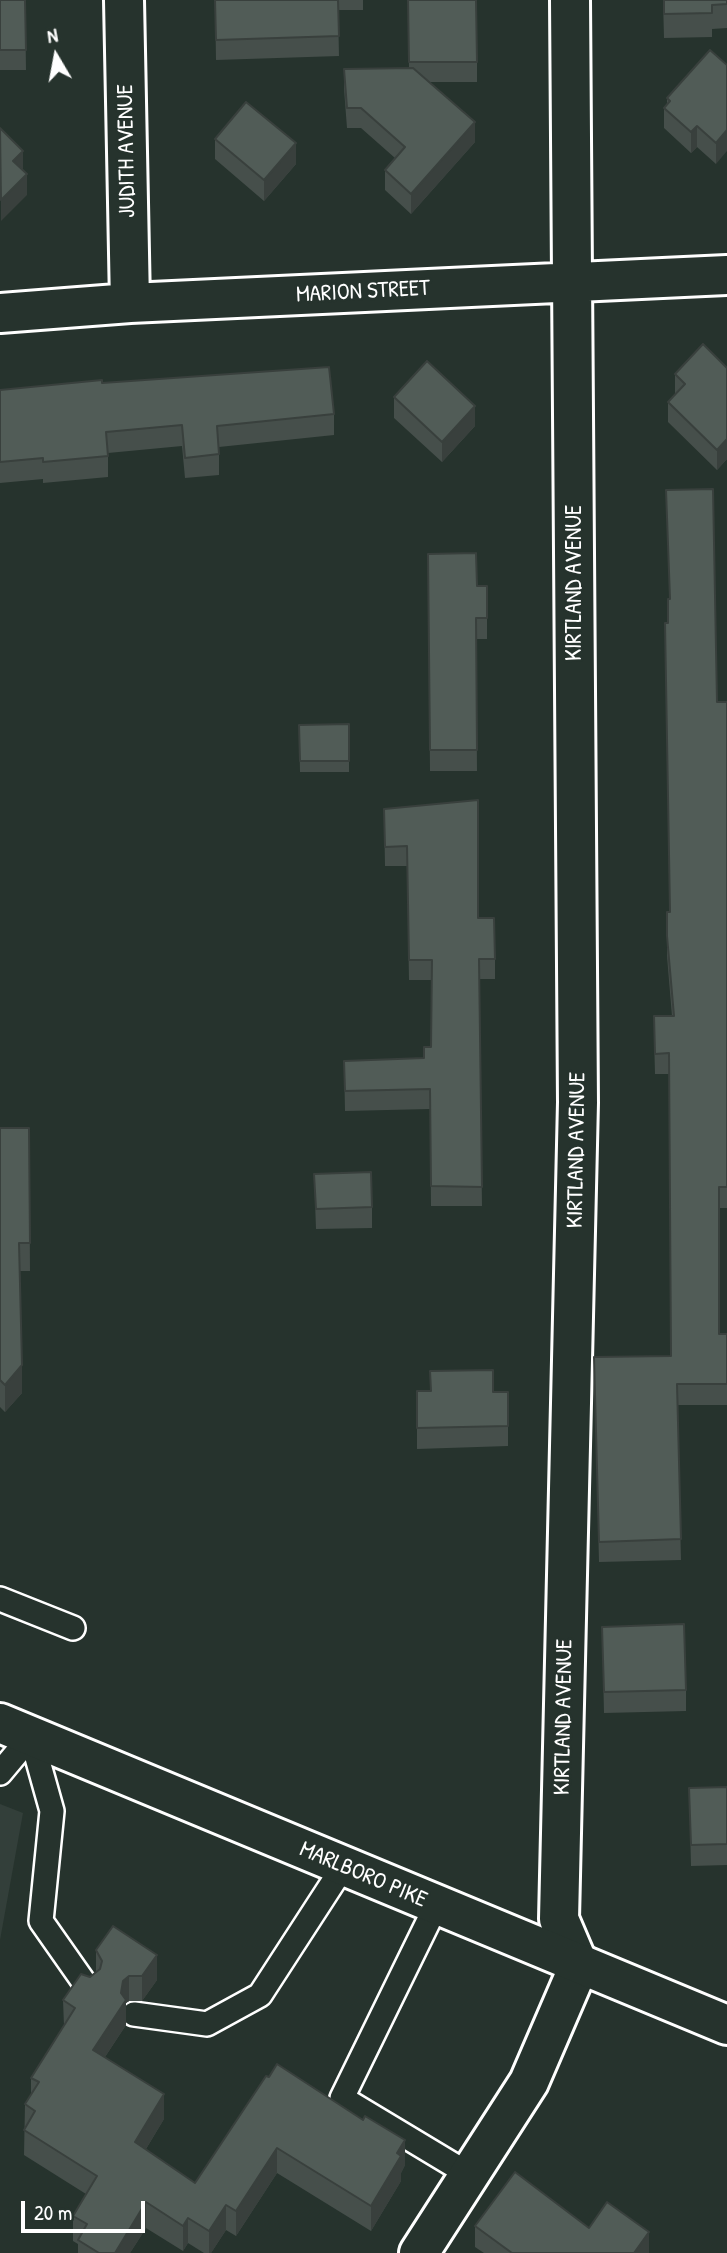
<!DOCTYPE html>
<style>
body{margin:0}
#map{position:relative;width:727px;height:2253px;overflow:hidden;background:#26332d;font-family:"Patrick Hand",sans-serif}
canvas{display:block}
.north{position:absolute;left:21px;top:21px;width:70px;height:70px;-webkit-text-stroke:5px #26332d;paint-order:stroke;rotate:350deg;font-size:19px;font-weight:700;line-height:28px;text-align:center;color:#fff}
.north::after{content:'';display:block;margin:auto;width:24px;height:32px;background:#fff;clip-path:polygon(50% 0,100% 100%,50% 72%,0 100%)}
.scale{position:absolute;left:21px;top:2201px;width:124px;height:32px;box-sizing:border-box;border:4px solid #fff;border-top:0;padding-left:9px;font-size:21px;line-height:24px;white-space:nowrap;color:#fff;-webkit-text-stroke:5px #26332d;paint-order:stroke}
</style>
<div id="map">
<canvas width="727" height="2253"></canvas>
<div class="north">N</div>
<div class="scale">20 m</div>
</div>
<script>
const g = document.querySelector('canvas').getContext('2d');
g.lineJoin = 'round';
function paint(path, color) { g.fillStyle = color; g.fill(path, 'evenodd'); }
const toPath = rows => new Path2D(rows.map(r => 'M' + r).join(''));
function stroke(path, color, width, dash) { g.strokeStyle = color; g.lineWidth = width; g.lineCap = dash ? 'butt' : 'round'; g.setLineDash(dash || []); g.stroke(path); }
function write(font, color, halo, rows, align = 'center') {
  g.font = font + ' "Patrick Hand",sans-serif'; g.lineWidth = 5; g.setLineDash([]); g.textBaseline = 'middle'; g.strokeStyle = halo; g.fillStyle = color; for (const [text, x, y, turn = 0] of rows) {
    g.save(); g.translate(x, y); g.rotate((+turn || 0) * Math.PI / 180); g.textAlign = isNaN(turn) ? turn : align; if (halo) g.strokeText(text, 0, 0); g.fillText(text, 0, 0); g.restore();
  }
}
paint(toPath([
 [0,1804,23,1813,0,1940]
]), '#333f3a');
const lane = toPath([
 [0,1599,73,1628],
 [0,1773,31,1736,52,1811,41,1921,88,1988],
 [436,1906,342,2098,470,2175],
 [134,2014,207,2024,260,1995,343,1867]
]);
const street = toPath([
 [124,0,130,303],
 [0,313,130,303,727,275],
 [419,2253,529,2082,579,1966,559,1919,578,1102,570,0]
]);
const secondary = toPath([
 [0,1723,727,2025]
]);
stroke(lane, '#fff', 28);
stroke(street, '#fff', 44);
stroke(secondary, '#fff', 44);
stroke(lane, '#26332d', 23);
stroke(street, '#26332d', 38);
stroke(secondary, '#26332d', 38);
paint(toPath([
 [0,0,25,0,26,70,0,70],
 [215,0,363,0,363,10,338,10,339,56,216,60],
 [408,0,477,62,477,82,430,82,475,142,411,214,385,190,385,170,395,158,361,128,347,128,344,89,344,69,409,68],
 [663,0,727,0,727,28,712,29,712,37,664,38],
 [727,65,716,164,697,147,691,153,664,128,664,108,667,105,667,98],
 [215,139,296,164,264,201,215,159],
 [727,368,727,459,717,470,668,422,668,402,675,395,675,374],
 [102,383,334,414,334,435,219,447,219,475,185,478,182,446,108,453,108,477,43,483,43,479,0,483,0,390],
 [394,397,475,426,442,462,394,418],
 [666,490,717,702,727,702,727,1208,719,1208,719,1334,727,1334,727,1405,677,1405,681,1560,599,1562,594,1357,671,1356,669,1074,655,1074,654,1036,672,1016,667,956,667,912,670,912,668,623,670,599],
 [428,554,477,586,487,618,487,639,476,639,477,771,430,771],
 [349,724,349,772,300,772,299,725],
 [384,809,478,918,495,959,495,979,479,979,482,1206,431,1206,430,1109,345,1111,344,1061,424,1058,431,1047,432,980,409,980,407,866,385,866],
 [0,1128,29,1128,30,1271,20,1271,22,1393,5,1412,0,1407],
 [314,1174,372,1207,372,1228,316,1229],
 [417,1391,508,1392,508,1446,417,1449],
 [602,1627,686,1690,686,1711,604,1713],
 [727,1787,727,1865,691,1866,689,1788],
 [96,1950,157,1980,142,2001,129,2001,126,2003,126,2025,105,2057,164,2119,146,2149,195,2183,266,2076,405,2165,401,2173,401,2181,371,2231,277,2173,236,2236,226,2230,211,2253,204,2253,188,2243,183,2251,146,2228,130,2253,78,2253,78,2244,73,2241,73,2216,86,2194,24,2155,25,2104,31,2095,31,2078,64,2026,63,2000,96,1972],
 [475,2226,589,2228,649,2232,649,2253,484,2253,475,2247]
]), '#464f4b');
paint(toPath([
 [475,122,475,142,411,214,411,194],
 [697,126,697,147,691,153,691,132],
 [727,130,727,151,716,164,716,143],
 [296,143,296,164,264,201,264,180],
 [23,151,23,172,13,161],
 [27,174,27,195,1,221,1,200],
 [475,406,475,426,442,462,442,442],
 [727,439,727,459,717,470,717,450],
 [22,1365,22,1393,5,1412,5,1385],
 [157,1955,157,1980,142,2001,142,1976],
 [129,1976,129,2001,126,2003,126,2025,93,2075,93,2050,123,1981],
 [164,2094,164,2119,135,2167,135,2142],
 [405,2140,405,2165,401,2173,401,2181,371,2231,371,2206,397,2153],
 [277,2148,277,2173,236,2236,236,2211],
 [146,2202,146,2228,130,2253,115,2253],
 [226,2205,226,2230,211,2253,209,2253,209,2231],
 [188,2218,188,2243,183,2251,183,2226],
 [649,2232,649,2253,634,2253]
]), '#39403d');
const building = toPath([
 [0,0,25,0,26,50,0,50,0,0],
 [215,0,338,0,339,36,216,40,215,0],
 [408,0,476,0,477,62,409,62,408,0],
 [664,0,727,0,727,4,712,5,712,13,664,14,664,0],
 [710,50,727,65,727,130,716,143,697,126,691,132,664,108,670,101,667,98,710,50],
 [413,68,475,122,411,194,385,170,405,147,361,108,347,108,344,69,413,68],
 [246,102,296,143,264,180,215,139,246,102],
 [0,128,23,151,13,161,27,174,1,200,0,128],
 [703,344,727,368,727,439,717,450,668,402,685,384,675,374,703,344],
 [427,361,475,406,442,442,394,397,427,361],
 [329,367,334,414,217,426,219,454,185,458,182,425,106,432,108,456,43,462,43,458,0,462,0,390,102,380,102,383,329,367],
 [713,489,717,702,727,702,727,1187,719,1187,719,1334,727,1334,727,1384,677,1384,681,1539,599,1542,594,1357,671,1356,669,1053,655,1054,654,1016,674,1016,667,936,667,912,670,912,665,623,668,623,668,599,670,599,666,490,713,489],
 [476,553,477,586,487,586,487,618,476,618,477,750,430,750,428,554,476,553],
 [349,724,349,761,300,761,299,725,349,724],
 [478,800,478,918,494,918,495,959,479,959,482,1187,431,1186,430,1089,345,1091,344,1061,424,1058,424,1047,431,1047,432,960,409,960,407,846,385,847,384,809,478,800],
 [0,1128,29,1128,30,1243,19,1243,22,1365,5,1385,0,1380,0,1128],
 [371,1172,372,1207,316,1209,314,1174,371,1172],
 [493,1370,493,1392,508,1392,508,1426,417,1428,417,1391,431,1391,430,1371,493,1370],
 [684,1624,686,1690,604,1692,602,1627,684,1624],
 [727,1787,727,1844,691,1845,689,1788,727,1787],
 [113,1926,157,1955,142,1976,129,1976,123,1981,121,1993,126,2000,93,2050,164,2094,135,2142,195,2183,266,2076,269,2077,277,2064,363,2120,365,2116,405,2140,397,2153,401,2156,371,2206,277,2148,236,2211,226,2205,209,2231,188,2218,183,2226,146,2202,115,2253,99,2253,78,2240,87,2224,73,2216,97,2176,24,2130,35,2111,25,2104,39,2082,31,2078,75,2008,63,2000,81,1974,90,1977,100,1969,102,1961,96,1950,113,1926],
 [515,2172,589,2228,607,2202,649,2232,634,2253,512,2253,475,2226,515,2172]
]);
paint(building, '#515c57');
stroke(building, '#39403d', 2);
write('23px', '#fff', '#26332d', [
 ["JUDITH AVENUE",127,151,-91],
 ["MARION STREET",363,292,-3],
 ["KIRTLAND AVENUE",575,583,-90],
 ["KIRTLAND AVENUE",577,1150,-89],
 ["KIRTLAND AVENUE",564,1717,-89],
 ["MARLBORO PIKE",363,1875,23]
]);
</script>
